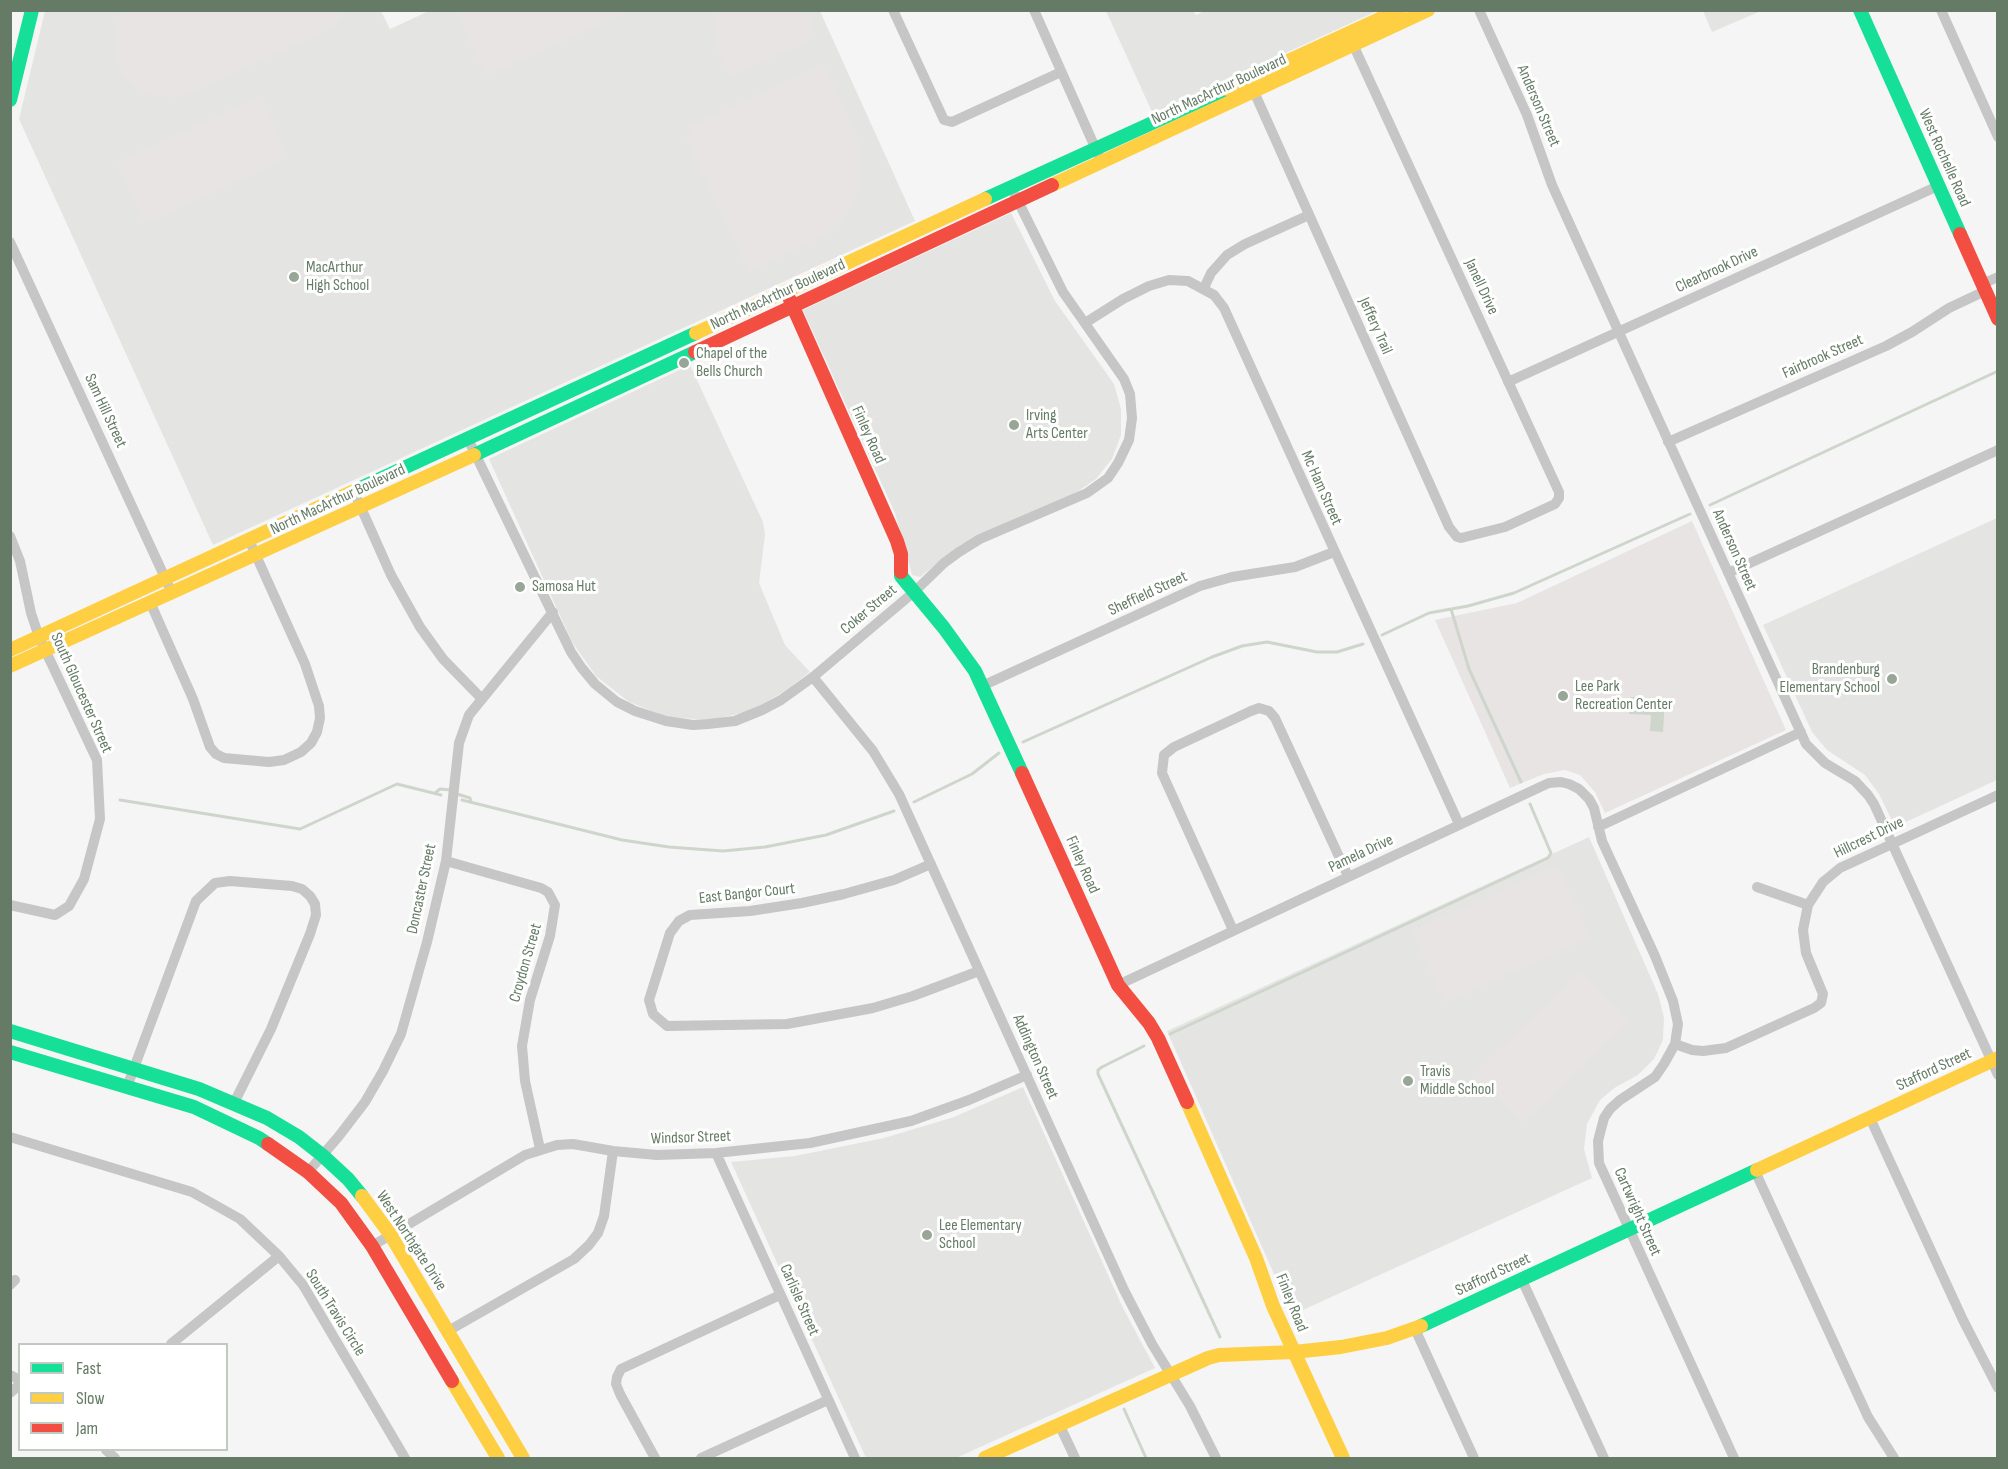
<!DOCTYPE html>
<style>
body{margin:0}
#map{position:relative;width:2008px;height:1469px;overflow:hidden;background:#f5f5f5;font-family:"Sofia Sans Condensed",sans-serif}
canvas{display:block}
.frame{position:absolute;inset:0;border:12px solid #657b65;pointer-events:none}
.legend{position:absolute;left:18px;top:1343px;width:210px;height:108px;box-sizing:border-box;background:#fff;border:2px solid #c1cac1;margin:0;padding:8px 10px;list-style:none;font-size:18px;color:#657b65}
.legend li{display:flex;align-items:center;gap:12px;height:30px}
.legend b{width:30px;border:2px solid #c1cac1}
</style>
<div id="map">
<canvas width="2008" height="1469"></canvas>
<div class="frame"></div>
<ul class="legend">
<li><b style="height:8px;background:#16e098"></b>Fast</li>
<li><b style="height:8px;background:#ffcf43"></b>Slow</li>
<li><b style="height:8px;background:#f24e42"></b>Jam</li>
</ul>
</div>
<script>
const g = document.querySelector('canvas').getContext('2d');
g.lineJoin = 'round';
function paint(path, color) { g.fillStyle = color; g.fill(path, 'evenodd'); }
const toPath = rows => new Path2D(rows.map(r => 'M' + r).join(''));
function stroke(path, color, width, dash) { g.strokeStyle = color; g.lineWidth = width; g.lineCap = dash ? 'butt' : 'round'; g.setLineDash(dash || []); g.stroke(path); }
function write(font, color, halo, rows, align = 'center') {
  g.font = font + ' "Sofia Sans Condensed",sans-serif'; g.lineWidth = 6; g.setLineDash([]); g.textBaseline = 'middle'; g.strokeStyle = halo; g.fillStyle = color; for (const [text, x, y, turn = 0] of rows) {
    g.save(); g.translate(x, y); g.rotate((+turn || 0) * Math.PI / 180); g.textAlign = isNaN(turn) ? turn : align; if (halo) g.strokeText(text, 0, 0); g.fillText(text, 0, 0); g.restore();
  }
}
paint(toPath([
 [431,10,820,11,915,221,213,545,19,119,45,11,381,11,390,29],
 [1206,10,1377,10,1377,11,1153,114,1106,11,1193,11,1196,15],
 [1703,11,1761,11,1712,32],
 [1011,213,1055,301,1114,384,1121,409,1121,435,1112,459,1096,479,1074,494,962,544,920,577,912,575,895,513,803,310],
 [690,365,763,522,765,535,759,583,785,645,810,672,785,691,749,712,709,720,667,717,629,702,596,676,572,642,489,459],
 [1997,518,1997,780,1895,827,1879,794,1865,775,1827,750,1812,732,1763,625],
 [1589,837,1658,994,1664,1018,1663,1040,1654,1059,1638,1075,1616,1087,1600,1100,1587,1124,1584,1149,1592,1178,1292,1315,1167,1031],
 [1023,1087,1123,1308,1155,1368,956,1458,866,1458,731,1162,795,1156,884,1138,954,1117]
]), '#e4e5e3');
paint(toPath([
 [466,10,625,10,626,12,486,76,458,14],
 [125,11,125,10,347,11,333,27,189,93,171,97,153,95,136,87,123,74,115,57,114,38,118,20],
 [719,11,809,11,814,22,806,42,731,75,719,51,716,24],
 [823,64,855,133,861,156,861,180,853,203,840,222,821,237,749,271,687,141,692,126],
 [260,97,288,158,145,223,117,162],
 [1692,521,1786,730,1605,813,1595,792,1580,775,1565,770,1544,774,1510,788,1435,620,1517,603],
 [1557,866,1590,937,1445,1003,1412,931],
 [1581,971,1629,1021,1523,1123,1476,1073]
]), '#e8e4e3');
paint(toPath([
 [1630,697,1665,699,1663,732,1650,731,1651,715,1629,714]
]), '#ced6cc');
stroke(toPath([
 [1710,505,1998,371],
 [1451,609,1469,669,1521,782],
 [1382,635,1429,613,1468,606,1514,593,1690,514],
 [1023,742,1212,657,1242,646,1267,642,1317,652,1337,652,1363,644],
 [435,793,440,789,451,790],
 [457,794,470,798,471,801],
 [120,800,300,829,397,784,441,795],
 [462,800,622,840,669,847,723,851,765,847,826,835,894,811],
 [914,802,972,774,999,753],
 [1170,1034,1548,858,1551,853,1530,804],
 [1144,1046,1102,1067,1098,1070,1098,1074,1220,1337],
 [1124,1409,1146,1458]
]), '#ced6cc', 3);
stroke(toPath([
 [893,10,944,120,952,122,1061,72],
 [1034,10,1102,163],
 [1479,10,1527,115,1552,185,1806,744,1825,763,1855,781,1868,795,1874,804,1998,1075],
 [1941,10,1998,137],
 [1251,85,1449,527,1457,537,1461,538,1505,527,1555,504,1559,498,1559,492,1351,40],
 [10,242,172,593],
 [1982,284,1998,277],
 [1204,288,1211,273,1227,255,1245,244,1309,215],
 [1085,323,1123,299,1149,286,1169,280,1188,281,1214,295,1224,308,1459,824],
 [1508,382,1938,186],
 [468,439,571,652,581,667,595,684,617,702,635,711,666,721,693,725,708,724,735,721,762,710,781,700,813,677,914,592,944,563,959,552,980,539,1087,493,1108,478,1118,463,1129,440,1132,418,1130,394,1124,379,1063,292,1015,195],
 [1668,442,1886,346,1912,332,1949,308,1985,291],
 [354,492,391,575,420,627,443,659,482,699],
 [10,536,20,561,31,613,39,637,97,760,100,819,84,879,69,906,55,915,10,905],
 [1728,573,1998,450],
 [150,602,193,699,210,747,216,754,224,758,269,762,284,760,301,752,311,743,317,732,320,718,319,706,305,664,249,540],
 [813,677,873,751,899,794,1124,1290,1152,1344,1190,1406,1216,1458],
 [982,686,1200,586,1232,577,1295,567,1334,552],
 [1598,827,1801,732],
 [446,861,541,888,548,892,555,905,550,936,530,1000,522,1046,525,1081,540,1149],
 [931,864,894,880,844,894,802,903,750,911,690,915,679,921,670,933,649,1000,653,1014,667,1026,787,1024,873,1008,913,996,979,971],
 [1757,887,1808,905],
 [1233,930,1162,773,1164,755,1174,747,1251,711,1259,708,1269,711,1275,718,1348,876],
 [1118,985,1538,788,1549,783,1561,782,1569,784,1579,789,1589,799,1594,808,1602,841,1655,956,1673,1001,1678,1024,1675,1044,1664,1064,1655,1077,1620,1100,1610,1109,1604,1118,1598,1141,1599,1163,1734,1458],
 [1675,1044,1692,1050,1703,1051,1726,1048,1814,1008,1821,1003,1823,994,1806,953,1803,930,1808,905,1823,882,1840,868,1998,795],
 [127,1087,196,901,215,883,230,881,292,886,302,889,310,896,315,904,316,915,310,934,271,1029,234,1103],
 [1870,1118,1963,1320,1998,1388],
 [10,1137,192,1192,240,1219,279,1256,303,1285,405,1458],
 [716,1153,855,1458],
 [1755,1171,1868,1417,1894,1458],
 [308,1172,339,1136,365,1102,383,1071,401,1034,427,942,446,861,459,743,469,715,553,612],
 [372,1246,525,1155,557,1145,573,1144,613,1151,657,1155,716,1153,810,1143,911,1121,969,1100,1027,1075],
 [1522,1280,1604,1458],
 [10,1285,15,1280],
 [1415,1329,1474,1458],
 [448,1331,574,1259,589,1245,598,1233,604,1216,613,1151],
 [171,1344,279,1256],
 [10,1375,20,1380],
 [10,1393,20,1384],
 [1059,1424,1075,1458],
 [106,1450,115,1458],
 [655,1458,620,1394,616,1384,617,1377,621,1369,780,1295],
 [701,1458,828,1400]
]), '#c5c6c5', 10);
stroke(toPath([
 [1860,10,1960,234],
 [10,100,32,10],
 [985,199,1227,89],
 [474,455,695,352],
 [356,490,696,333],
 [901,572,901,576,944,628,975,671,1022,773],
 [10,1031,199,1089,267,1118,299,1137,322,1155,348,1179,362,1196],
 [10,1052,194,1107,259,1138,268,1144],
 [1421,1326,1757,1170]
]), '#16e098', 14);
stroke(toPath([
 [1227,89,1399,10],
 [1052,185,1428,10],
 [696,333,985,199],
 [10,650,356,490],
 [10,666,474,455],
 [1187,1102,1256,1258,1273,1306,1343,1458],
 [1757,1170,1998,1058],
 [362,1196,390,1234,523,1458],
 [452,1381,498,1458],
 [985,1458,1208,1358,1219,1355,1294,1352,1341,1347,1387,1338,1421,1326]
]), '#ffcf43', 14);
stroke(toPath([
 [1960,234,1998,319],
 [790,300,897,541,901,554,901,572],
 [695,352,1052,185],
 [1022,773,1118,985,1149,1023,1158,1038,1187,1102],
 [268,1144,308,1172,341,1203,372,1246,452,1381]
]), '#f24e42', 14);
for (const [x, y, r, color] of [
 [294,277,6,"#97a697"],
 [684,363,6,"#97a697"],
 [1014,425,6,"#97a697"],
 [520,587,6,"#97a697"],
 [1892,679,6,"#97a697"],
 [1563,696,6,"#97a697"],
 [1408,1081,6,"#97a697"],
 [927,1235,6,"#97a697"]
]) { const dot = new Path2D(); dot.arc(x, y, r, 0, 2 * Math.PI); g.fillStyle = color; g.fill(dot); stroke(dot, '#fff', 2); }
write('16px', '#657b65', '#fff', [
 ["North MacArthur Boulevard",1219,90,-25],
 ["Anderson Street",1538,106,67],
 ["West Rochelle Road",1944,158,66],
 ["Clearbrook Drive",1717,270,-25],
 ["Janell Drive",1481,287,65],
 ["North MacArthur Boulevard",778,295,-25],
 ["Jeffery Trail",1375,326,66],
 ["Fairbrook Street",1823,357,-24],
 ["Sam Hill Street",105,411,65],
 ["Finley Road",868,435,66],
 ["Mc Ham Street",1321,488,66],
 ["North MacArthur Boulevard",338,500,-25],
 ["Anderson Street",1734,550,66],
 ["Sheffield Street",1148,594,-25],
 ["Coker Street",869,610,-40],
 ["South Gloucester Street",81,693,66],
 ["Hillcrest Drive",1869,838,-26],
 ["Pamela Drive",1361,854,-25],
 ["Finley Road",1082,865,66],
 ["Doncaster Street",422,889,-78],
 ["East Bangor Court",747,894,-6],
 ["Croydon Street",526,963,-74],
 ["Addington Street",1035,1057,66],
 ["Stafford Street",1934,1070,-25],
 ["Windsor Street",691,1138,-2],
 ["Cartwright Street",1637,1212,66],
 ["West Northgate Drive",411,1241,57],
 ["Stafford Street",1493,1275,-25],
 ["Carlisle Street",799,1300,66],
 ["Finley Road",1291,1303,68],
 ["South Travis Circle",335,1313,58]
]);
write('16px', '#657b65', '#fff', [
 ["MacArthur",306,268],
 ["High School",306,286],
 ["Chapel of the",696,354],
 ["Bells Church",696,372],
 ["Irving",1026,416],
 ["Arts Center",1026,434],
 ["Samosa Hut",532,587],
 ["Brandenburg",1880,670,"right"],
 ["Elementary School",1880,688,"right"],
 ["Lee Park",1575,687],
 ["Recreation Center",1575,705],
 ["Travis",1420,1072],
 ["Middle School",1420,1090],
 ["Lee Elementary",939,1226],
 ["School",939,1244]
], 'left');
</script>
